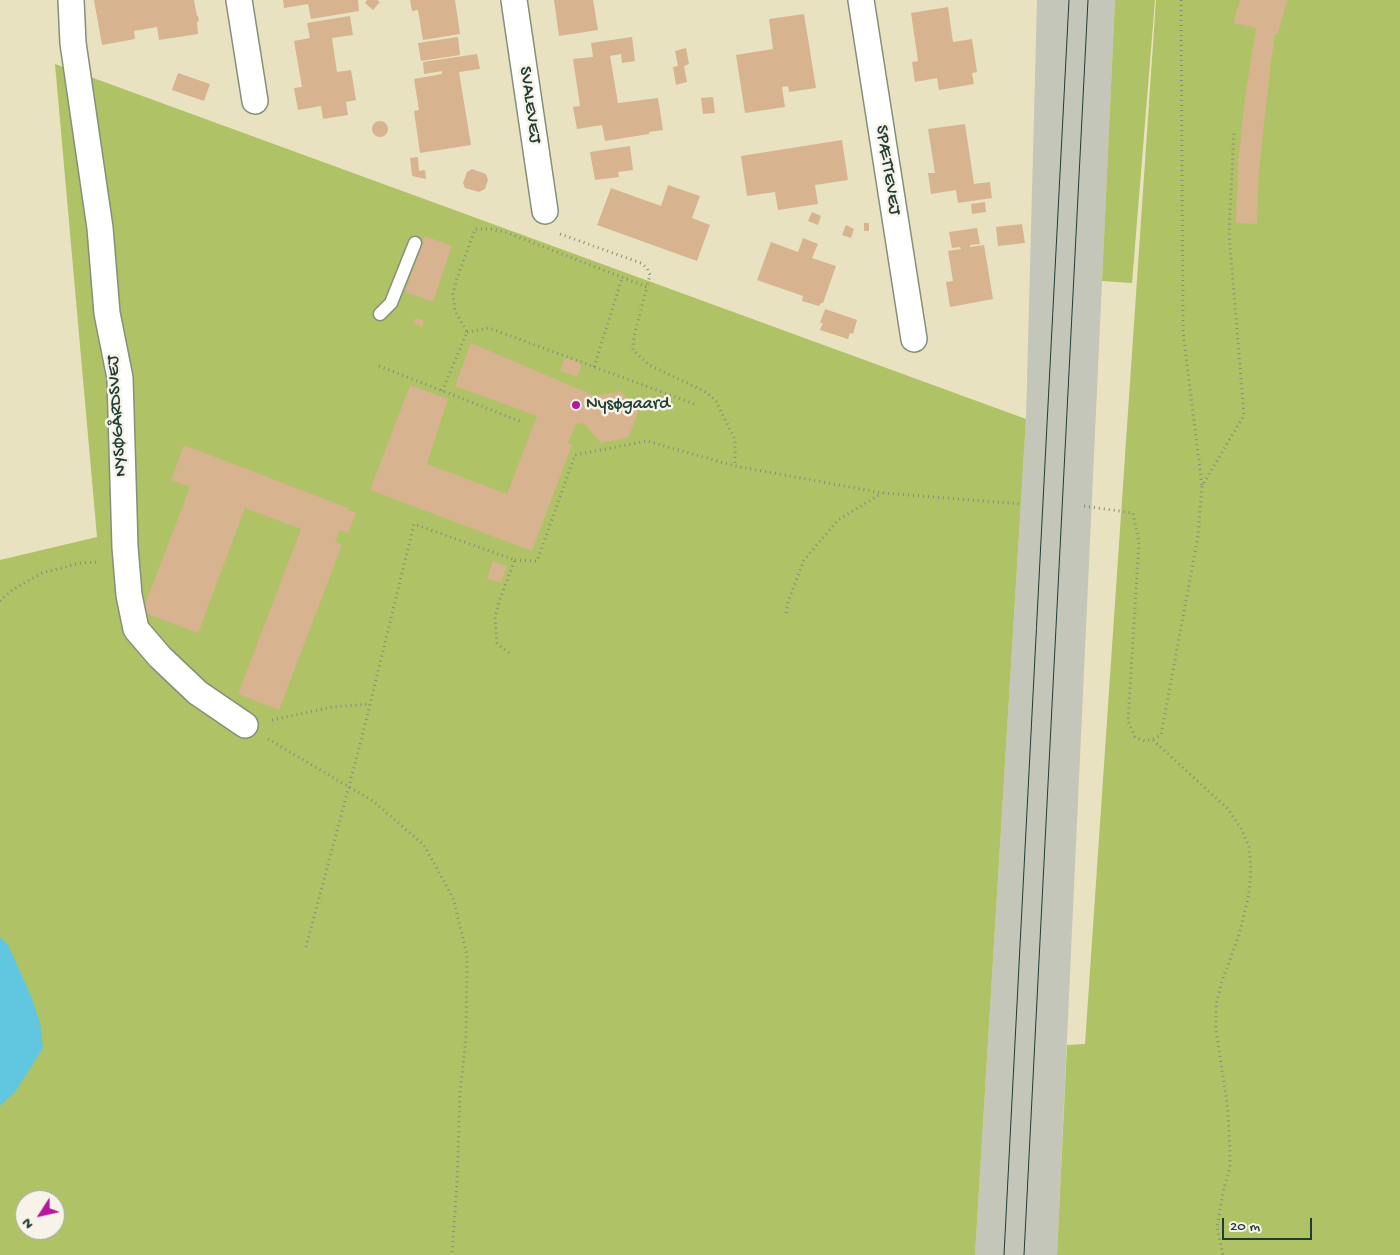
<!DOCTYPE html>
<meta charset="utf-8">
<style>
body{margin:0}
#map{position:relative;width:1400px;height:1255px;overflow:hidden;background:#e9e2c0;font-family:"Gochi Hand",sans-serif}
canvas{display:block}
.north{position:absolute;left:15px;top:1190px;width:50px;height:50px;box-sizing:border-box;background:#f7f3e8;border:1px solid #a1aaa0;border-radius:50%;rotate:235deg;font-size:14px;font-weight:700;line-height:20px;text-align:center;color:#1f3d34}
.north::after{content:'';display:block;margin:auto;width:18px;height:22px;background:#b5179e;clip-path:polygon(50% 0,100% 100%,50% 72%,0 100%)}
.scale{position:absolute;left:1222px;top:1218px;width:90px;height:22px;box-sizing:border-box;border:2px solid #1f3d34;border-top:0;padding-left:6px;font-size:15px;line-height:18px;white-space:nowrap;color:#1f3d34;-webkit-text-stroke:4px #f7f3e8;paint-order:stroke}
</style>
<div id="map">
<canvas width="1400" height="1255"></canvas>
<div class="north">N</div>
<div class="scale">20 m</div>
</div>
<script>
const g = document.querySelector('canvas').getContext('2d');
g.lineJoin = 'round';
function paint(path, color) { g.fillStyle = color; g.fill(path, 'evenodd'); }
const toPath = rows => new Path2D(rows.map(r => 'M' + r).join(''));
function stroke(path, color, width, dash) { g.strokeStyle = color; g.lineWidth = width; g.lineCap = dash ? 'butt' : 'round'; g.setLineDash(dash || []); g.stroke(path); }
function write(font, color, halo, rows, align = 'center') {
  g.font = font + ' "Gochi Hand",sans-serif'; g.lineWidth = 5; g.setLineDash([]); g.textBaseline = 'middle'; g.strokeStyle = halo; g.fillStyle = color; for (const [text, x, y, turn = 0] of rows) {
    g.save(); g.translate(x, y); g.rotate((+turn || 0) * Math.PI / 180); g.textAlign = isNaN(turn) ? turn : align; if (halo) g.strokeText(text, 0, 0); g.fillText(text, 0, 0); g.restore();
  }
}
paint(toPath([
 [1037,0,1115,0,1057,1255,975,1255,1026,419]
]), '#c4c6b9');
paint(toPath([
 [1115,0,1155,0,1132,283,1102,281],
 [1156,0,1400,0,1400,1255,1057,1255,1067,1045,1085,1044],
 [55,64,1026,419,975,1255,0,1255,0,560,97,537],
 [25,1200,55,1200,55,1230,25,1230]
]), '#afc266');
paint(toPath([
 [0,937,8,945,31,996,40,1023,43,1048,15,1092,0,1106]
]), '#61c6df');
paint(toPath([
 [94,0,194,0,197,16,198,16,199,21,197,22,198,34,159,40,157,27,134,31,135,39,102,45],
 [283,0,358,0,359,11,311,19,308,4,284,8],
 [367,0,377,0,380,2,373,10,365,3],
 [410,0,455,0,460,34,423,40,418,10,412,11],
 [554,0,593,0,598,30,559,36],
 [1240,0,1287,0,1278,34,1275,34,1270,69,1259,168,1257,224,1236,223,1238,164,1245,97,1256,28,1233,23],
 [948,7,953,42,972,39,977,72,972,73,974,84,939,90,937,78,915,82,912,62,918,61,911,13],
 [804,14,816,88,789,92,788,86,782,87,785,107,745,113,736,55,773,49,769,19],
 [350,16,353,35,332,38,337,72,351,70,356,100,346,102,348,115,323,119,321,106,298,110,294,88,302,87,294,41,310,38,307,23],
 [458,37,460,55,421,61,418,43],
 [632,37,635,61,622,63,621,54,610,56,618,103,658,98,663,130,649,132,649,134,605,141,602,125,577,129,573,107,580,106,573,59,593,57,591,43],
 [686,48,689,64,684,66,687,82,676,85,673,67,678,66,675,51],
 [477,54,480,69,459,72,471,145,420,153,414,111,419,110,414,79,442,74,442,71,424,74,423,62],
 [178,73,210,84,204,101,172,90],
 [713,97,715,113,703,114,701,98],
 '372 129a8 8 0 1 1 16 0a8 8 0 1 1-16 0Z',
 [965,124,974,184,990,182,992,198,958,203,956,190,931,194,928,173,935,173,928,129],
 [842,140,848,180,815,185,818,204,778,210,775,192,747,196,741,156],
 [630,146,633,170,618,172,619,177,595,180,590,152],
 [418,157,419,171,425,170,426,179,412,176,410,158],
 [472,169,486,174,488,180,485,189,479,192,465,188,463,183,467,172],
 [668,185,700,196,692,218,710,225,697,261,597,225,611,188,661,206],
 [985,202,986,212,972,214,971,204],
 [812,212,821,216,818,225,808,221],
 [864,223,869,223,869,231,864,231],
 [1022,224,1025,243,998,246,996,227],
 [846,225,854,229,851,238,842,235],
 [977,228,980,244,970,245,970,247,984,245,993,299,950,307,946,282,953,281,948,251,961,249,960,247,952,248,949,232],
 [425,236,452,246,433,302,405,292],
 [803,238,818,244,812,258,836,266,823,303,821,303,819,306,802,301,803,296,757,280,771,242,798,252],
 [825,309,857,320,853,334,850,333,848,339,820,330,823,323,820,323],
 [416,318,424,321,422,327,413,323],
 [471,343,595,396,621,391,638,412,629,437,601,443,584,423,576,424,568,443,572,445,532,551,370,490,410,385,448,399,427,464,507,494,537,416,455,386],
 [565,357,582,363,577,377,560,371],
 [184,445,348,508,347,510,356,513,348,533,340,530,335,542,342,545,279,710,238,694,301,529,245,508,198,633,142,612,190,487,171,480],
 [493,561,507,566,501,583,487,578]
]), '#d7b390');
const service = toPath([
 [380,314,391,303,415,243]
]);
const minor = toPath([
 [71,0,73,43,100,228,107,313,120,378,125,547,129,595,136,629,160,657,198,693,245,725],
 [239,0,255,101],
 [514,0,545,211],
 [861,0,914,339]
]);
stroke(service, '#84907a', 15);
stroke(minor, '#84907a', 28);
stroke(toPath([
 [1181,0,1183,332,1202,486],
 [560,234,641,263,647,268,650,275,647,287],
 [467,332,489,328,697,405],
 [379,366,522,422],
 [594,367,622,278],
 [442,391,467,332,455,311,453,294,456,281,475,229,492,229,508,233,647,287,634,336,633,350,649,365,706,392,716,401,735,440,735,466],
 [1084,506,1133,513,1139,542,1128,721,1135,737,1145,741,1153,739,1161,735,1198,536,1202,486,1244,415,1229,233,1234,131],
 [515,560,537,561,575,455,647,441,735,466,883,493,1022,504],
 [0,601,12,590,42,573,80,563,98,562],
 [786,613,789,599,804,560,838,520,882,493],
 [272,720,332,707,370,704],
 [268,739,373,801,424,845,453,898,467,955,466,1039,460,1092,457,1183,452,1255],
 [1153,740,1228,809,1242,830,1249,847,1251,869,1249,894,1239,935,1222,981,1216,1005,1216,1030,1228,1110,1230,1151,1230,1168,1224,1188,1217,1227,1223,1255],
 [306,947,362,737,414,524,515,560,499,601,495,617,497,643,502,648,511,654]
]), '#84907a', 3, [1, 4]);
stroke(service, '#fff', 12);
stroke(minor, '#fff', 25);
stroke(toPath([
 [1004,1255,1069,0],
 [1024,1255,1088,0]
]), '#1f3d34', 1);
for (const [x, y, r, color] of [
 [576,405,5,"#b5179e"]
]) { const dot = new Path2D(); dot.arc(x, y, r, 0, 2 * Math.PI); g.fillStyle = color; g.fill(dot); stroke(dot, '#f7f3e8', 2); }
write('18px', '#1f3d34', '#f7f3e8', [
 ["SVALEVEJ",529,105,82],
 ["SPÆTTEVEJ",887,170,81],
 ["NYSØGÅRDSVEJ",118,416,-94]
]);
write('18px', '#1f3d34', '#f7f3e8', [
 ["Nysøgaard",586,405]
], 'left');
</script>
